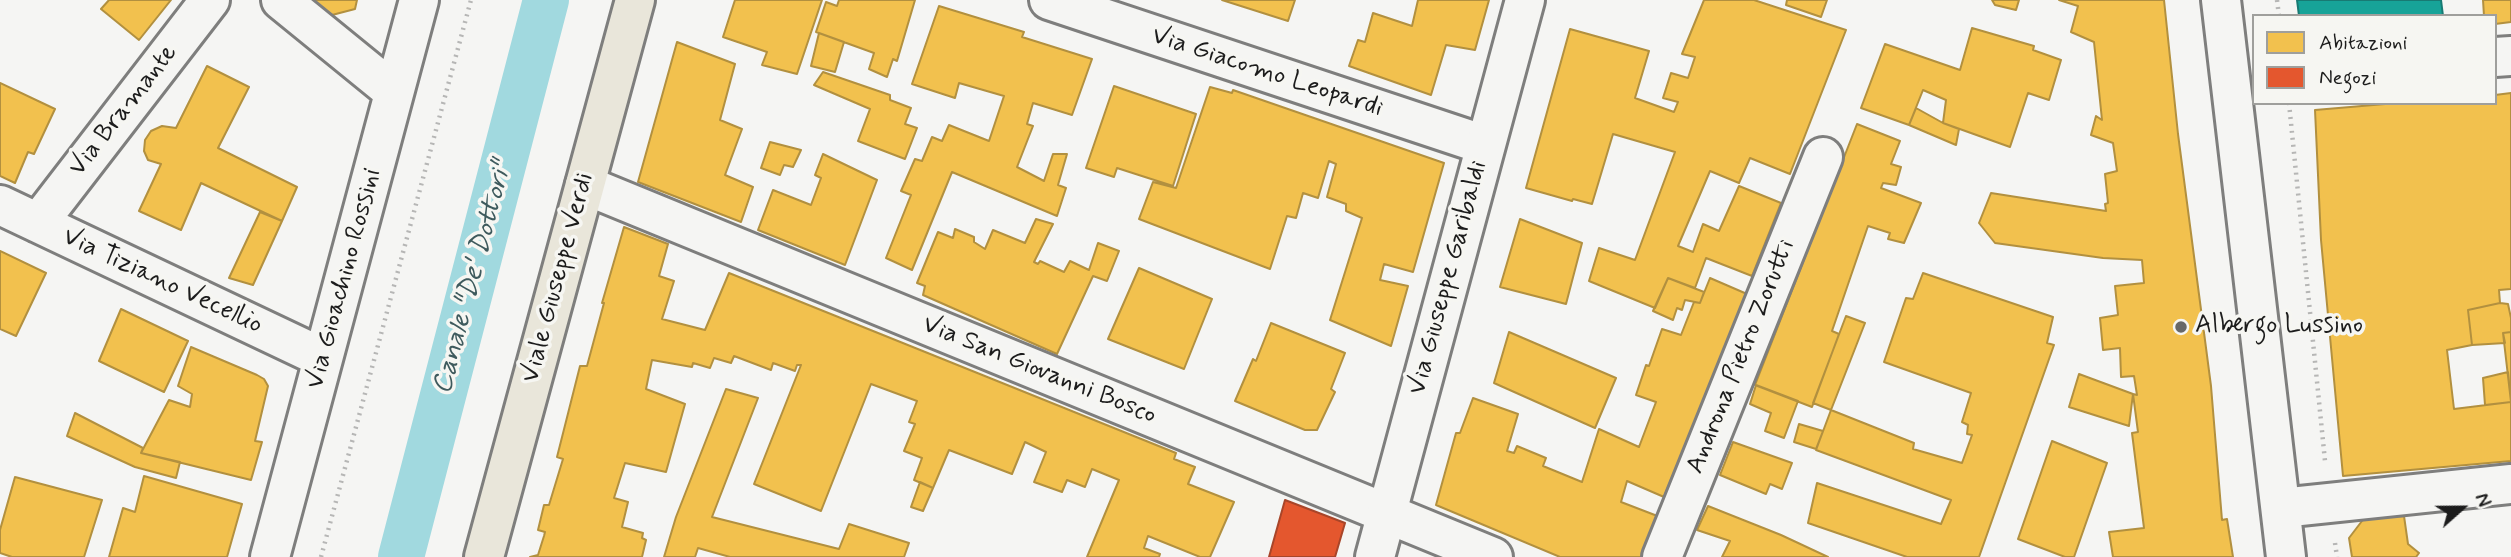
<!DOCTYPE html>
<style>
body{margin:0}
#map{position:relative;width:2511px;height:557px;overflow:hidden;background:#f5f5f3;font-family:Mynerve,sans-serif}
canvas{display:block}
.legend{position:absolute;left:2252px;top:14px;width:245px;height:91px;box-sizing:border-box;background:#f6f6f2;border:2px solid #9f9f9c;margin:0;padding:9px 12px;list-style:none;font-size:21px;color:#1c1c1c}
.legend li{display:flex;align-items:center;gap:14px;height:35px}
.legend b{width:35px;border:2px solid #9f9f9c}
.north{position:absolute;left:2427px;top:473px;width:70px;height:70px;-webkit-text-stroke:5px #f6f6f2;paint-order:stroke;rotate:69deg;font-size:19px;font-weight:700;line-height:28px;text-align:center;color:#1c1c1c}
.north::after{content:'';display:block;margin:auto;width:24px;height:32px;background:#1c1c1c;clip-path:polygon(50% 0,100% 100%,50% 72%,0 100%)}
</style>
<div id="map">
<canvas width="2511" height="557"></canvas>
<ul class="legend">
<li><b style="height:19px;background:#f2c14e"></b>Abitazioni</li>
<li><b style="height:19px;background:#e4572e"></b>Negozi</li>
</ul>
<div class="north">N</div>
</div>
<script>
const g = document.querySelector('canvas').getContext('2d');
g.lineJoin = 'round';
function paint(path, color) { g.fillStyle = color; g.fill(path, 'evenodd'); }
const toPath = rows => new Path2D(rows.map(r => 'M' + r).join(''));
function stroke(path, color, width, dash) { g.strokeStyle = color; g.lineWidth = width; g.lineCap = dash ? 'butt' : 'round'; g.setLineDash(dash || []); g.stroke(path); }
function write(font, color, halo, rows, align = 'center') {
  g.font = font + ' Mynerve,sans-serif'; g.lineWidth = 7; g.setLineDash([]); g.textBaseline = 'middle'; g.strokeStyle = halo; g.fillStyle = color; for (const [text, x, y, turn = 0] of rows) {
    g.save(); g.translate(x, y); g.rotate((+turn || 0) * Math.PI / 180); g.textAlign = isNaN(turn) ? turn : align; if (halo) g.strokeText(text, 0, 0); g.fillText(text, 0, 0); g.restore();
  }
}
const homes = toPath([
 [109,0,171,0,139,40,101,9,109,0],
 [313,0,357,0,355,9,332,15,313,0],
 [735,0,822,0,797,74,762,65,767,52,723,37,735,0],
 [839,0,915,0,897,61,893,59,887,77,869,69,874,53,816,32,826,2,837,6,839,0],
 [1222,0,1295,0,1288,21,1222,0],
 [1418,0,1489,0,1475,50,1446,45,1431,95,1349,66,1358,40,1365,42,1373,13,1412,26,1418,0],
 [1704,0,1754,0,1846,30,1790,174,1750,158,1739,183,1710,171,1678,246,1693,252,1703,224,1719,231,1739,186,1781,203,1752,276,1706,258,1695,288,1668,278,1655,308,1589,281,1599,248,1635,260,1675,152,1613,134,1592,204,1573,199,1572,201,1526,188,1570,29,1649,51,1635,98,1674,112,1678,102,1663,98,1671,73,1688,78,1695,57,1682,54,1704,0],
 [1787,0,1827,0,1821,17,1786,5,1787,0],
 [1992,0,2019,0,2016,10,1995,5,1992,0],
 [2059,0,2164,0,2178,134,2211,386,2222,520,2227,519,2233,557,2113,557,2109,532,2144,528,2132,433,2138,432,2133,394,2137,395,2134,376,2121,377,2120,348,2103,350,2100,318,2118,315,2115,286,2144,283,2142,260,2103,258,1995,243,1979,223,1991,193,2106,211,2105,204,2108,203,2105,174,2117,171,2113,143,2091,135,2096,116,2102,120,2094,42,2071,32,2078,6,2059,0],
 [2483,0,2511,0,2511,22,2495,24,2495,16,2484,16,2483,0],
 [939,6,1024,32,1022,37,1092,59,1072,115,1033,103,1027,124,1033,126,1017,167,1044,181,1053,154,1067,154,1058,185,1066,188,1057,216,952,172,912,270,886,258,911,195,901,191,915,159,922,161,932,137,942,141,949,125,989,141,1004,96,959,83,955,98,912,84,939,6],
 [1972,28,2034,46,2033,50,2061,60,2049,100,2028,93,2010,147,1943,123,1946,100,1923,90,1909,125,1861,108,1885,44,1960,70,1972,28],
 [819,33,844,42,835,72,811,66,819,33],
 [677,42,735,64,720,120,742,129,725,175,753,187,741,222,638,182,677,42],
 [207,66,249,87,218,148,297,187,282,221,201,183,181,230,139,211,161,164,148,160,144,151,145,140,151,131,162,126,176,128,207,66],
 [823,72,890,95,890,100,911,108,905,124,917,128,905,159,858,141,870,109,814,85,823,72],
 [0,83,55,109,34,154,28,152,15,183,0,176,0,83],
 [1114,86,1196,114,1173,186,1117,168,1114,177,1086,168,1114,86],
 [1210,87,1232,93,1233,90,1444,163,1413,272,1384,264,1380,280,1408,286,1391,346,1330,320,1362,218,1346,211,1346,204,1327,197,1336,164,1329,161,1318,198,1303,193,1296,218,1287,216,1270,269,1139,219,1153,182,1176,188,1210,87],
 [2511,93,2511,289,2499,290,2500,303,2468,310,2472,345,2447,350,2454,409,2511,402,2503,333,2511,332,2511,461,2343,476,2321,240,2315,110,2397,103,2495,103,2495,95,2511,93],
 [1916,108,1943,123,1959,129,1956,145,1909,125,1916,108],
 [1857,124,1900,141,1891,164,1901,167,1896,185,1883,183,1881,188,1921,203,1904,243,1888,239,1890,233,1868,226,1832,331,1839,334,1812,407,1755,385,1857,124],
 [770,142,801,150,793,167,784,165,780,175,761,168,770,142],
 [823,154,877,180,845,265,758,230,773,190,811,205,821,178,815,175,823,154],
 [260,212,282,221,253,285,229,278,260,212],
 [1036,219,1053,224,1034,262,1038,264,1040,261,1064,272,1070,261,1089,270,1098,243,1119,251,1107,281,1093,276,1057,354,923,295,925,286,917,283,938,232,953,238,955,229,974,237,974,242,985,249,993,230,1025,243,1036,219],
 [1520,219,1582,243,1566,304,1500,287,1520,219],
 [624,227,668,244,659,276,674,281,662,319,705,330,729,273,1176,453,1174,459,1195,467,1188,484,1234,502,1210,557,1200,557,1148,536,1144,548,1160,554,1159,557,1087,557,1119,480,1092,469,1085,487,1067,480,1062,492,1034,482,1046,452,1025,442,1012,474,949,450,933,488,914,480,922,458,904,451,915,424,909,422,917,401,871,384,821,511,754,484,801,365,797,365,795,371,773,363,771,370,734,356,731,363,714,358,710,368,693,363,692,367,652,360,646,389,685,404,666,472,625,463,614,498,628,502,622,527,643,533,642,538,646,540,642,557,530,557,538,555,544,536,545,532,538,530,544,505,549,505,563,459,557,457,580,366,587,366,604,303,602,303,624,227],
 [0,251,46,273,16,336,0,329,0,251],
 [1139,268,1212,299,1184,369,1108,339,1139,268],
 [1923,273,2053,317,2047,343,2054,345,1979,557,1907,557,1808,523,1817,483,1941,524,1951,500,1816,450,1831,410,1914,443,1913,449,1962,463,1972,435,1967,434,1968,425,1962,422,1971,393,1884,362,1906,298,1913,299,1923,273],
 [1668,278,1704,292,1700,303,1685,300,1682,310,1677,308,1673,320,1653,311,1668,278],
 [1710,278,1747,294,1664,497,1627,481,1621,502,1660,517,1645,557,1560,557,1436,505,1456,433,1460,433,1473,398,1518,414,1507,451,1514,453,1517,446,1546,458,1543,466,1582,482,1599,429,1639,447,1656,402,1636,395,1646,365,1649,366,1662,329,1681,335,1694,302,1700,303,1710,278],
 [2500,303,2508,304,2511,318,2511,332,2503,333,2505,343,2472,345,2468,310,2500,303],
 [121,309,188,341,164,392,99,361,121,309],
 [1846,316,1865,323,1831,410,1813,403,1846,316],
 [1271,323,1345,353,1331,389,1335,392,1317,430,1305,430,1235,401,1253,359,1256,361,1271,323],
 [1509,332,1616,378,1595,428,1494,383,1509,332],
 [191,347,257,375,264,379,268,386,255,441,262,442,251,480,141,453,169,400,190,407,192,394,178,386,191,347],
 [2508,372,2511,402,2485,405,2483,378,2508,372],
 [2079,374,2133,394,2129,426,2069,407,2079,374],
 [1756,385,1798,401,1784,438,1765,431,1771,413,1750,404,1756,385],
 [726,389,758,398,712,517,839,549,849,524,909,543,904,557,730,557,698,548,695,557,664,557,676,517,726,389],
 [75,413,143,448,141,453,180,462,176,478,135,467,67,436,75,413],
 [1799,424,1823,431,1816,449,1794,442,1799,424],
 [2052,441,2107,463,2074,557,2065,557,2018,539,2052,441],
 [1733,442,1792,463,1782,489,1770,484,1766,494,1720,475,1733,442],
 [144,476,242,504,227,557,109,557,123,508,135,512,144,476],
 [15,477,102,500,84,557,12,557,0,553,0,530,15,477],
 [920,482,933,488,923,511,911,507,920,482],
 [1708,506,1781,535,1828,557,1722,557,1730,541,1697,530,1708,506],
 [2404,516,2408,544,2419,553,2416,557,2352,557,2349,538,2365,517,2404,516]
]);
paint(homes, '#f2c14e');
stroke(homes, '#b2903f', 2);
const shops = toPath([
 [1285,500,1345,523,1335,557,1269,557,1285,500]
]);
paint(shops, '#e4572e');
stroke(shops, '#a84529', 2);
const public = toPath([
 [2297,0,2441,0,2443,16,2299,16,2297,0]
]);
paint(public, '#17a398');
stroke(public, '#187a73', 2);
stroke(toPath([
 [401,557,546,0]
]), '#a1d9df', 46);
const street = toPath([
 [281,0,394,92],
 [1049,0,1485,145],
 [2495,57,2511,56],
 [585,185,1493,557],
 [0,205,323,358],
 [38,223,210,0],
 [2281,508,2511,484],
 [270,557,419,0],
 [1662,557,1823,157]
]);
const secondary = toPath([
 [2221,0,2286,557],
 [1375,557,1525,0]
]);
const primary = toPath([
 [484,557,635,0]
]);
stroke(street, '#7e7e7d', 44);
stroke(secondary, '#7e7e7d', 44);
stroke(primary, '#7e7e7d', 44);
stroke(toPath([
 [2277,0,2279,16],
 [2289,103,2325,461],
 [2335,543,2337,557],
 [321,557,471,0]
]), '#b6b6b5', 4.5, [2, 5]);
stroke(street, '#f5f5f3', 38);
stroke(secondary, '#f5f5f3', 38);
stroke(primary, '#e9e6da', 38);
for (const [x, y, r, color] of [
 [2181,327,7,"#686867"]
]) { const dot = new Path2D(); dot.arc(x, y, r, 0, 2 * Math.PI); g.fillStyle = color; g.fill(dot); stroke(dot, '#f6f6f2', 2.5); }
write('26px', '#1c1c1c', '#f6f6f2', [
 ["Via Giacomo Leopardi",1267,73,18],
 ["Via Bramante",124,111,-52],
 ["Viale Giuseppe Verdi",559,278,-75],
 ["Via Giuseppe Garibaldi",1449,278,-75],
 ["Via Gioachino Rossini",345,279,-75],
 ["Via Tiziano Vecellio",162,282,25],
 ["Androna Pietro Zorutti",1742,357,-68],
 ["Via San Giovanni Bosco",1039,371,22]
]);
write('26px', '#1c1c1c', '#f6f6f2', [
 ["Albergo Lussino",2195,327]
], 'left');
write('italic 28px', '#3e5a5d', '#f6f6f2', [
 ["Canale \"De' Dottori\"",474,278,-75]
]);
</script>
